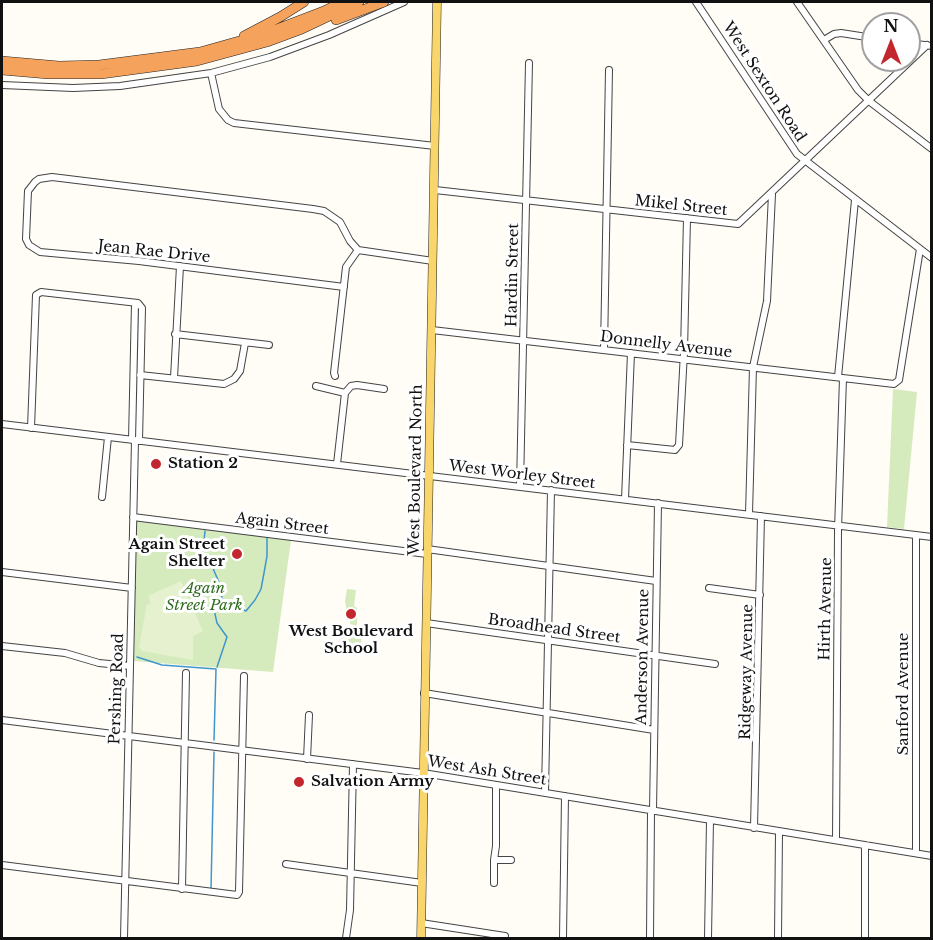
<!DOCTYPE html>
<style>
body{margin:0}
#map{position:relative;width:933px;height:940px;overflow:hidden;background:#fffdf5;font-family:"Libre Baskerville",serif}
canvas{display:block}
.frame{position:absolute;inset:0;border:3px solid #111;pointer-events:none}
.north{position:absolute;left:861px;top:12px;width:60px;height:60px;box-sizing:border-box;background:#fff;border:2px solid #a0a0a0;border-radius:50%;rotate:0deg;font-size:16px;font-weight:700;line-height:24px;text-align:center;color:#111}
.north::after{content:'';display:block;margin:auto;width:21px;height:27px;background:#c4262e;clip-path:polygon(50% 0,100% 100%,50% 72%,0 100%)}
</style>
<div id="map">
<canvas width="933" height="940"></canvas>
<div class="frame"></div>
<div class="north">N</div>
</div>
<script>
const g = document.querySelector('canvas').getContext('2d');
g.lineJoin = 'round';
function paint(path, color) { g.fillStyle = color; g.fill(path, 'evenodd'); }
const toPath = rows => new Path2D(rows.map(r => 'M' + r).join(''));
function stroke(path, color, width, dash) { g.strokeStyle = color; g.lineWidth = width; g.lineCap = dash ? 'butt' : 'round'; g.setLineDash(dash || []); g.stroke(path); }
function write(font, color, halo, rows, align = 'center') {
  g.font = font + ' "Libre Baskerville",serif'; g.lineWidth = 6; g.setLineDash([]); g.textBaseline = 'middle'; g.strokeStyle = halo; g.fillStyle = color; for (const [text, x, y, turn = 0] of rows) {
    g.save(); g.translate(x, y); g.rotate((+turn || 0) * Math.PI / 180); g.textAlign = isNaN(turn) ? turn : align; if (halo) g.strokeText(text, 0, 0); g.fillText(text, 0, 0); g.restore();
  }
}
paint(toPath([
 [893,389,917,392,904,529,887,527],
 [136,521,291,540,273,672,133,661],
 [347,589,356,590,354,606,357,608,357,625,364,626,359,654,337,652,338,643,341,637,345,635,352,635,353,625,350,624,351,617,347,614,345,601]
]), '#d5ebbd');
paint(toPath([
 [181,581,203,631,193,636,193,660,142,651,139,647,147,604,151,604,148,596]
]), '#e6f2cf');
stroke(toPath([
 [268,530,270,526],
 [203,551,205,531],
 [203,559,212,566,221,587,222,600,215,609,215,614,217,623,227,637,217,667],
 [222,600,246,611,255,600,261,589,264,573,267,556,267,537],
 [137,657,162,665,216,669,214,740],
 [211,889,214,752]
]), '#3f96cf', 1.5);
const minor = toPath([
 [696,2,797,154,932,258],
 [797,2,858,90,869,101,932,149],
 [824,40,834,34,841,33,873,38],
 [909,43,932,46],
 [211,73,219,109,228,120,234,123,435,146],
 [2,85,73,88,120,86,211,73,270,57,329,35,404,2],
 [435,190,738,224,927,45],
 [344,287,139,261,40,252,29,245,26,239,28,191,35,182,39,179,52,177,313,209,324,211,340,222,350,241,358,250,433,261],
 [432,330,894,384,899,380,920,249],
 [175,334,269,345],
 [604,350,609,70],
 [140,375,224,384,234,379,240,371,245,343],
 [335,376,334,373,346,267,358,250],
 [838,377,855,200],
 [174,378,180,266],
 [316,386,345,393,351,386,357,385,384,389],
 [2,424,932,537],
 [31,428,36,295,41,292,138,303,142,308,139,441],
 [132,440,135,303],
 [627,445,675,450,679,445,684,352,687,218],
 [337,464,345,393],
 [520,487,529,63],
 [102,497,108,437],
 [625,499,631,353],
 [749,514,753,367,767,301,772,194],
 [133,517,427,554],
 [916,535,916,853],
 [427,549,656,581],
 [2,572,132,588],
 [709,588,760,595],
 [426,623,715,664],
 [2,646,65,653,99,663,130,666],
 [424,693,654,730],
 [2,720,423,773,932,856],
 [307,759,309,715],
 [496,785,496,846,494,860,511,860],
 [545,793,551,490],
 [653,811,658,503],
 [754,828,761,516],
 [836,840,838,530,843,378],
 [494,860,494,883],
 [286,864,422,883],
 [2,865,237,895,239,892,244,676],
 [182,889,186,673],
 [421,923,505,936],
 [124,938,135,440],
 [346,938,350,910,353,764],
 [563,938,565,796],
 [650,938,651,811],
 [708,938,710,820],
 [778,938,779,831],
 [865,938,865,845]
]);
const major = toPath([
 [421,938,437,2]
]);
const highway = toPath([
 [336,20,384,2],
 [244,36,280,17,304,2],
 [2,61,59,66,99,65,200,52,264,34,324,11,342,2],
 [2,70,48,74,101,74,197,61,267,42,302,29,359,2]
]);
stroke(minor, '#444', 8);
stroke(major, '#222', 9);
stroke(highway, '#222', 10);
stroke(minor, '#fff', 6);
stroke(major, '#f9d66b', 8);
stroke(highway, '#f5a25d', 9);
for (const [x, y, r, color] of [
 [156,464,6,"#c4262e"],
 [237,554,6,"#c4262e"],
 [351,614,6,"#c4262e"],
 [299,782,6,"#c4262e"]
]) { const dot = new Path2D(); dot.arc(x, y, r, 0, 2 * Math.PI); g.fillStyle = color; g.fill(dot); stroke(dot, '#fff', 2); }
write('15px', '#111', '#fff', [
 ["West Sexton Road",764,82,57],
 ["Mikel Street",681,206,6],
 ["Jean Rae Drive",154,252,6],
 ["Hardin Street",513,275,-89],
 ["Donnelly Avenue",666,345,7],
 ["West Boulevard North",416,470,-89],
 ["West Worley Street",522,475,7],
 ["Again Street",282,524,7],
 ["Hirth Avenue",826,609,-89],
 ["Broadhead Street",554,629,8],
 ["Anderson Avenue",643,657,-89],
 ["Ridgeway Avenue",747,672,-89],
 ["Pershing Road",117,689,-88],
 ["Sanford Avenue",904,694,-90],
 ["West Ash Street",487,771,9]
]);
write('bold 15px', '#111', '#fff', [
 ["Station 2",168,464],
 ["Again Street",225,545,"right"],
 ["Shelter",225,562,"right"],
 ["West Boulevard",351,632,"center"],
 ["School",351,649,"center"],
 ["Salvation Army",311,782]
], 'left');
write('italic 15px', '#2f6b1f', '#fff', [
 ["Again",204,589],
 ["Street Park",204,606]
]);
</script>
